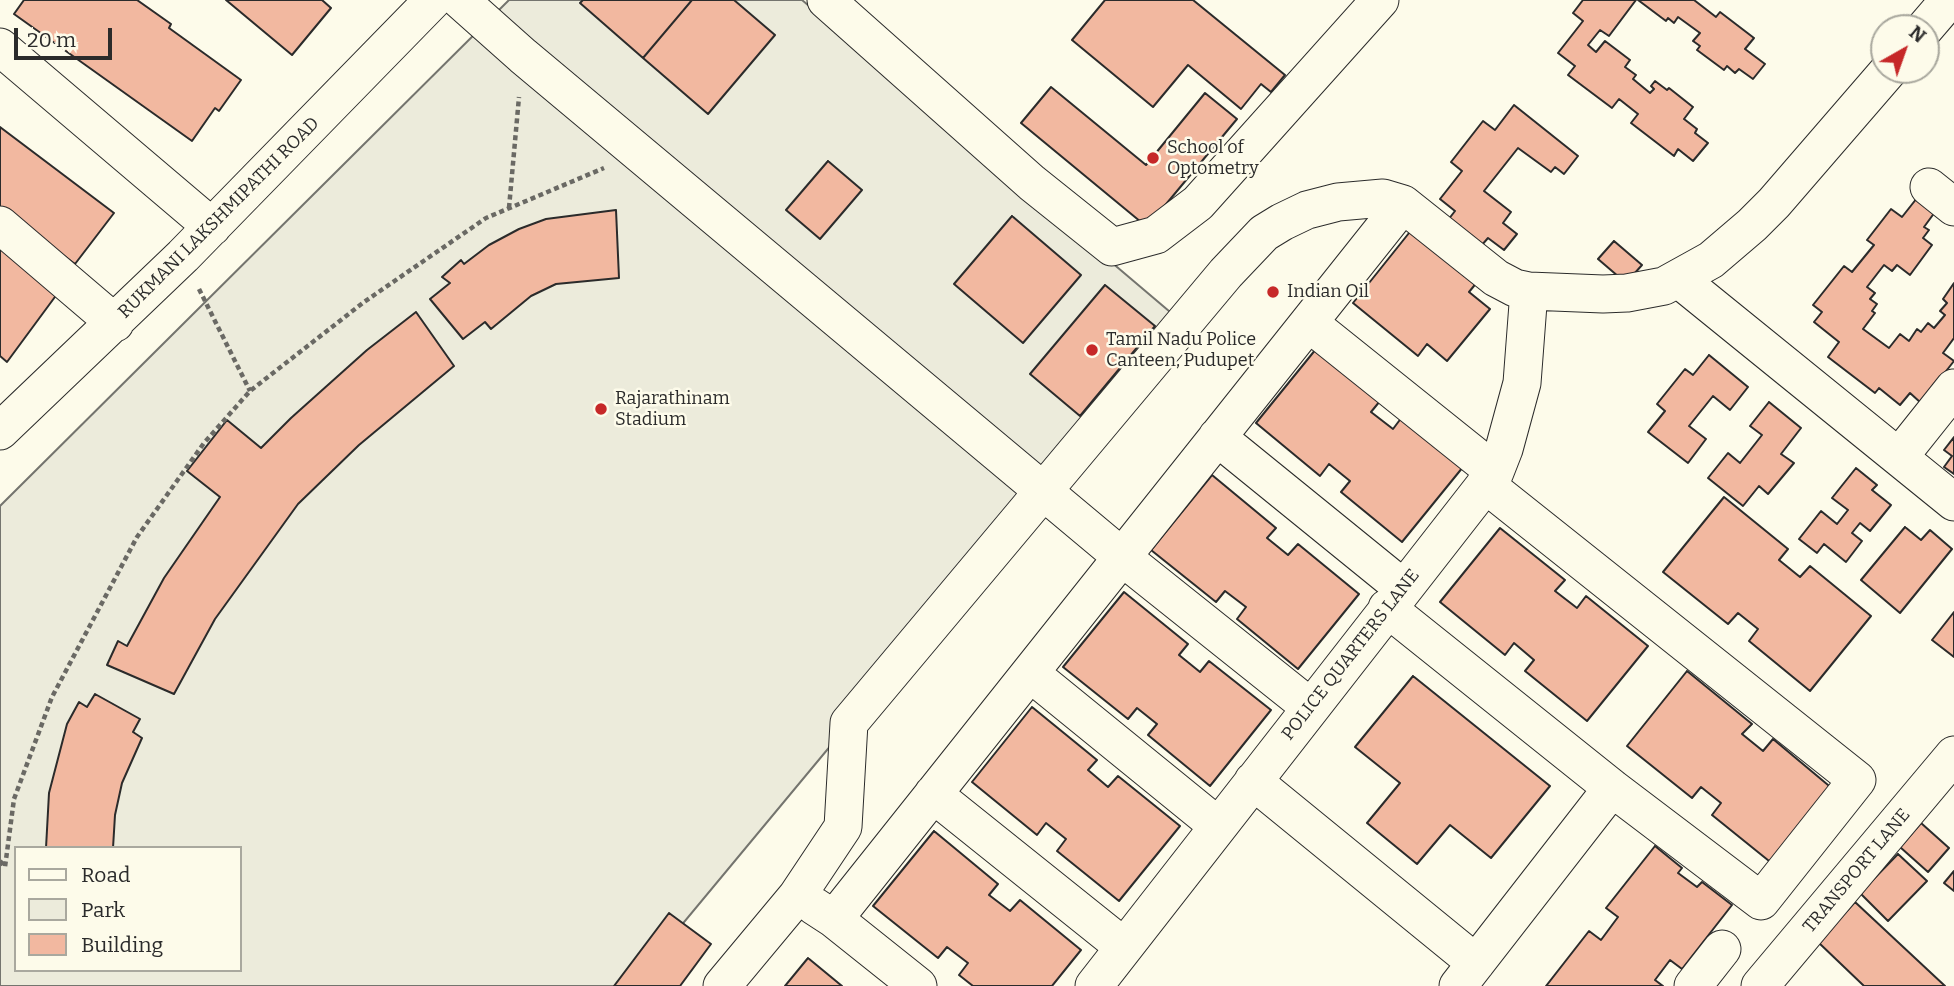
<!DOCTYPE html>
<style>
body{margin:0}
#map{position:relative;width:1954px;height:986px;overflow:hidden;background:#fdfbea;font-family:Bitter,serif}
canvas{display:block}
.legend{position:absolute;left:14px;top:846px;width:228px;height:126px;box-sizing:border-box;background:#fdfbea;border:2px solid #a9a89e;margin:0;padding:9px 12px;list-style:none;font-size:21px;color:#2b2b2b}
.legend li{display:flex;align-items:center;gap:14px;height:35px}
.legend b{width:35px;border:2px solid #a9a89e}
.north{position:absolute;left:1870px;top:14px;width:70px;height:70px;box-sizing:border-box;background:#fdfbea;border:2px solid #a9a89e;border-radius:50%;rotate:40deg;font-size:19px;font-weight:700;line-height:28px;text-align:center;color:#2b2b2b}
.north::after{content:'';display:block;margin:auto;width:24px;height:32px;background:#c62828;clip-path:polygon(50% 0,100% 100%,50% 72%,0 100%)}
.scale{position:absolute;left:14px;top:28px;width:98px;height:32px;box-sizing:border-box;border:4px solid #2b2b2b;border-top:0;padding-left:9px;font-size:21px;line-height:24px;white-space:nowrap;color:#2b2b2b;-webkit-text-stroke:5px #fdfbea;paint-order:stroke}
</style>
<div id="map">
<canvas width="1954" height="986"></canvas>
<ul class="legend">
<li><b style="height:9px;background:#fdfbea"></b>Road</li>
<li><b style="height:19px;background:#ecebdb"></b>Park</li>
<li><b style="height:19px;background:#f2b8a0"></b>Building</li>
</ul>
<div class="north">N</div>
<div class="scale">20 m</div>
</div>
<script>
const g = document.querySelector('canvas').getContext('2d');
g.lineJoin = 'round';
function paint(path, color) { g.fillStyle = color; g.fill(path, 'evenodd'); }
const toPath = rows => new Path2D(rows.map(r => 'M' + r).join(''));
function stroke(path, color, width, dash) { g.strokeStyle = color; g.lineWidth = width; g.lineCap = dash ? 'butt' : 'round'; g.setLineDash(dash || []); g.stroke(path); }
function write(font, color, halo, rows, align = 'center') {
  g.font = font + ' Bitter,serif'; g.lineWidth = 5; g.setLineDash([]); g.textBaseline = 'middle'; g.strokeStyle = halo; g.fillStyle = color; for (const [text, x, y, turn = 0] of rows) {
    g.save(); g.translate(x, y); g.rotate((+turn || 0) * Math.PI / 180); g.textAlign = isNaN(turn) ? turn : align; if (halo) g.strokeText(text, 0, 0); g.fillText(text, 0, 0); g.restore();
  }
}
const green = toPath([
 [509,0,802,0,1176,317,1033,502,631,986,0,986,0,506,509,0],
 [16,848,240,848,240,970,16,970,16,848]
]);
paint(green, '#ecebdb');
stroke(green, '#74746e', 2);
const building = toPath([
 [24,0,137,0,171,24,169,28,241,80,219,111,215,108,192,141,14,14,24,0],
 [226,0,322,0,331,8,292,55,226,0],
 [583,0,692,0,643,58,580,3,583,0],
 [692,0,734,0,775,35,708,114,643,58,692,0],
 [1105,0,1193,0,1285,75,1271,92,1261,84,1241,109,1188,65,1153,107,1072,40,1105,0],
 [1583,0,1636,0,1609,36,1600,30,1588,45,1596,52,1605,41,1630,60,1625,67,1636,75,1633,79,1650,93,1654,89,1651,86,1655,81,1667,90,1669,88,1693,107,1684,119,1697,129,1695,133,1708,143,1693,161,1678,149,1674,156,1631,123,1638,114,1619,99,1612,108,1568,75,1575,66,1558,53,1583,21,1573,13,1583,0],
 [1638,0,1694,0,1716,17,1720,12,1754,38,1745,49,1765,64,1753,79,1739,69,1735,73,1727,66,1724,70,1697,50,1700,46,1693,41,1700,33,1678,17,1674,23,1668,18,1666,21,1638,0],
 [1051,87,1146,165,1205,93,1237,119,1147,227,1021,123,1051,87],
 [1514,105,1578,156,1564,174,1555,167,1551,172,1518,148,1484,191,1511,212,1503,223,1517,234,1504,250,1488,238,1481,246,1448,220,1455,211,1440,199,1462,171,1451,162,1483,121,1495,130,1514,105],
 [0,127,114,213,75,264,0,209,0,127],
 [828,161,862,190,820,239,786,210,828,161],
 [1917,198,1935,212,1924,227,1929,230,1923,238,1932,245,1910,275,1897,265,1892,271,1884,265,1867,287,1875,293,1870,299,1877,304,1872,311,1875,313,1863,329,1889,348,1900,334,1909,341,1917,329,1921,332,1928,323,1934,328,1945,315,1940,311,1947,303,1943,299,1954,283,1954,338,1943,353,1954,361,1921,403,1910,393,1900,405,1879,388,1875,393,1828,357,1839,342,1814,322,1822,312,1813,305,1844,266,1852,272,1874,245,1867,240,1891,209,1902,217,1917,198],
 [616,210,619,278,556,284,531,296,491,329,485,322,463,339,430,299,450,283,442,277,461,260,464,264,489,245,519,229,546,219,616,210],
 [1012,216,1081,275,1023,343,954,284,1012,216],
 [1413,228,1478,281,1469,292,1490,309,1447,361,1427,344,1418,356,1353,303,1413,228],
 [0,239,63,286,7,362,0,356,0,239],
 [1614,241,1642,265,1626,283,1598,259,1614,241],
 [1105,285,1155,326,1080,416,1030,374,1105,285],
 [416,312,454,366,359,445,298,504,215,619,174,694,107,665,118,641,127,646,164,578,220,497,187,471,227,420,261,448,291,418,367,350,416,312],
 [1316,349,1380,401,1371,412,1393,429,1402,417,1463,467,1402,542,1341,492,1350,481,1329,464,1320,476,1256,423,1316,349],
 [1709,355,1748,387,1730,410,1713,396,1689,426,1706,439,1688,463,1648,432,1665,411,1657,404,1685,369,1693,375,1709,355],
 [1769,402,1801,428,1781,454,1794,463,1768,494,1759,486,1743,506,1708,478,1728,453,1740,463,1762,435,1750,426,1769,402],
 [1954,437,1954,474,1944,467,1952,456,1944,450,1954,437],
 [1856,468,1877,485,1872,490,1891,505,1870,531,1860,523,1852,533,1862,541,1846,562,1824,544,1817,553,1799,539,1821,511,1837,524,1848,510,1832,498,1856,468],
 [1212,475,1276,528,1267,538,1288,555,1298,544,1359,594,1298,669,1237,619,1246,607,1225,591,1216,602,1151,550,1212,475],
 [1724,497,1788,549,1779,560,1800,577,1810,566,1871,616,1810,691,1749,641,1758,629,1738,613,1728,624,1663,572,1724,497],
 [1905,527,1921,540,1930,530,1952,549,1900,613,1861,580,1905,527],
 [1500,528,1565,580,1555,591,1577,608,1586,596,1648,646,1587,721,1525,671,1534,660,1514,643,1505,655,1440,602,1500,528],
 [1124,592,1188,644,1179,655,1200,672,1209,661,1271,710,1210,786,1148,735,1157,724,1137,708,1128,719,1063,667,1124,592],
 [1954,612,1954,657,1932,640,1954,612],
 [1687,671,1752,724,1742,734,1763,751,1773,739,1834,790,1774,865,1712,815,1721,803,1701,787,1692,798,1627,746,1687,671],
 [1413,676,1550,786,1491,858,1450,825,1417,864,1367,823,1400,783,1355,747,1413,676],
 [95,694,140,719,133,732,142,738,122,783,115,815,113,848,46,848,49,793,67,724,79,702,87,707,95,694],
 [1032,707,1097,760,1088,770,1108,787,1118,776,1180,826,1119,901,1057,851,1066,839,1046,823,1037,835,972,782,1032,707],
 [1921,823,1949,848,1928,872,1900,847,1921,823],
 [934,831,998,884,989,895,1010,911,1020,900,1081,950,1052,986,973,986,959,975,968,963,947,947,938,958,873,906,934,831],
 [1655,846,1682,868,1678,873,1697,887,1702,882,1732,905,1682,969,1670,960,1655,980,1663,986,1546,986,1589,931,1601,940,1618,917,1606,908,1655,846],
 [1898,854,1927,881,1888,921,1860,893,1898,854],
 [1954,871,1954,891,1944,883,1954,871],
 [1855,902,1945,986,1864,986,1818,942,1855,902],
 [669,913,711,944,680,986,614,986,669,913],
 [808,958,842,986,785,986,808,958]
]);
paint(building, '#f2b8a0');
stroke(building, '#2b2b2b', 2);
const minor = toPath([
 [460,0,523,56,1122,557,1310,707],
 [826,0,1032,183,1112,247,1156,235,1198,203,1380,0],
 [1925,28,1949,0],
 [0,47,212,227],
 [1929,187,1954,207],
 [0,225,115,323],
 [1680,280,1954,502],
 [1309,323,1495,472],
 [0,431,183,256,433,0],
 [1217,437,1403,588],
 [1899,457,1954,388],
 [1387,608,1612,788,1761,901,1857,780,1485,484],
 [1030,673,1218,826],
 [1253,781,1476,963],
 [933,794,1124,947],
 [814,906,834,919,918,986],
 [834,919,1403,204],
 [722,986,797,896,843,827,849,723,1226,273,1264,233,1282,222,1307,210,1338,202,1383,198,1403,204,1496,278,1515,288,1529,291,1603,294,1627,293,1664,286,1711,260,1752,225,1774,203,1889,70],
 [1094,986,1495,472,1504,449,1522,383,1529,291],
 [1458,986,1612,788],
 [1693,986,1722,949],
 [1760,986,1954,755]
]);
stroke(minor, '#2b2b2b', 39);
stroke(toPath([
 [509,208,519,97],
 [199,289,250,391],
 [0,861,5,867,14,799,52,697,137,537,204,443,250,391,364,302,486,218,604,168]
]), '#6a6964', 4.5, [5, 3.5]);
stroke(minor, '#fdfbea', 37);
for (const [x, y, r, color] of [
 [1153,158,7,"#c62828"],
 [1273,292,7,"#c62828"],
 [1092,350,7,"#c62828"],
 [601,409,7,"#c62828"]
]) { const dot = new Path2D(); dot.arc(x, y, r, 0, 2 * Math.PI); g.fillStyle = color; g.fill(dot); stroke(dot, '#fdfbea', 2.5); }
write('18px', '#2b2b2b', '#fdfbea', [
 ["School of",1167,148],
 ["Optometry",1167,169],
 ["Indian Oil",1287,292],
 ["Tamil Nadu Police",1106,340],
 ["Canteen, Pudupet",1106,361],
 ["Rajarathinam",615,399],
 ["Stadium",615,420]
], 'left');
write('18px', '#2b2b2b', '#fdfbea', [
 ["RUKMANI LAKSHMIPATHI ROAD",219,218,-45],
 ["POLICE QUARTERS LANE",1351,655,-52],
 ["TRANSPORT LANE",1857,871,-50]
]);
</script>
